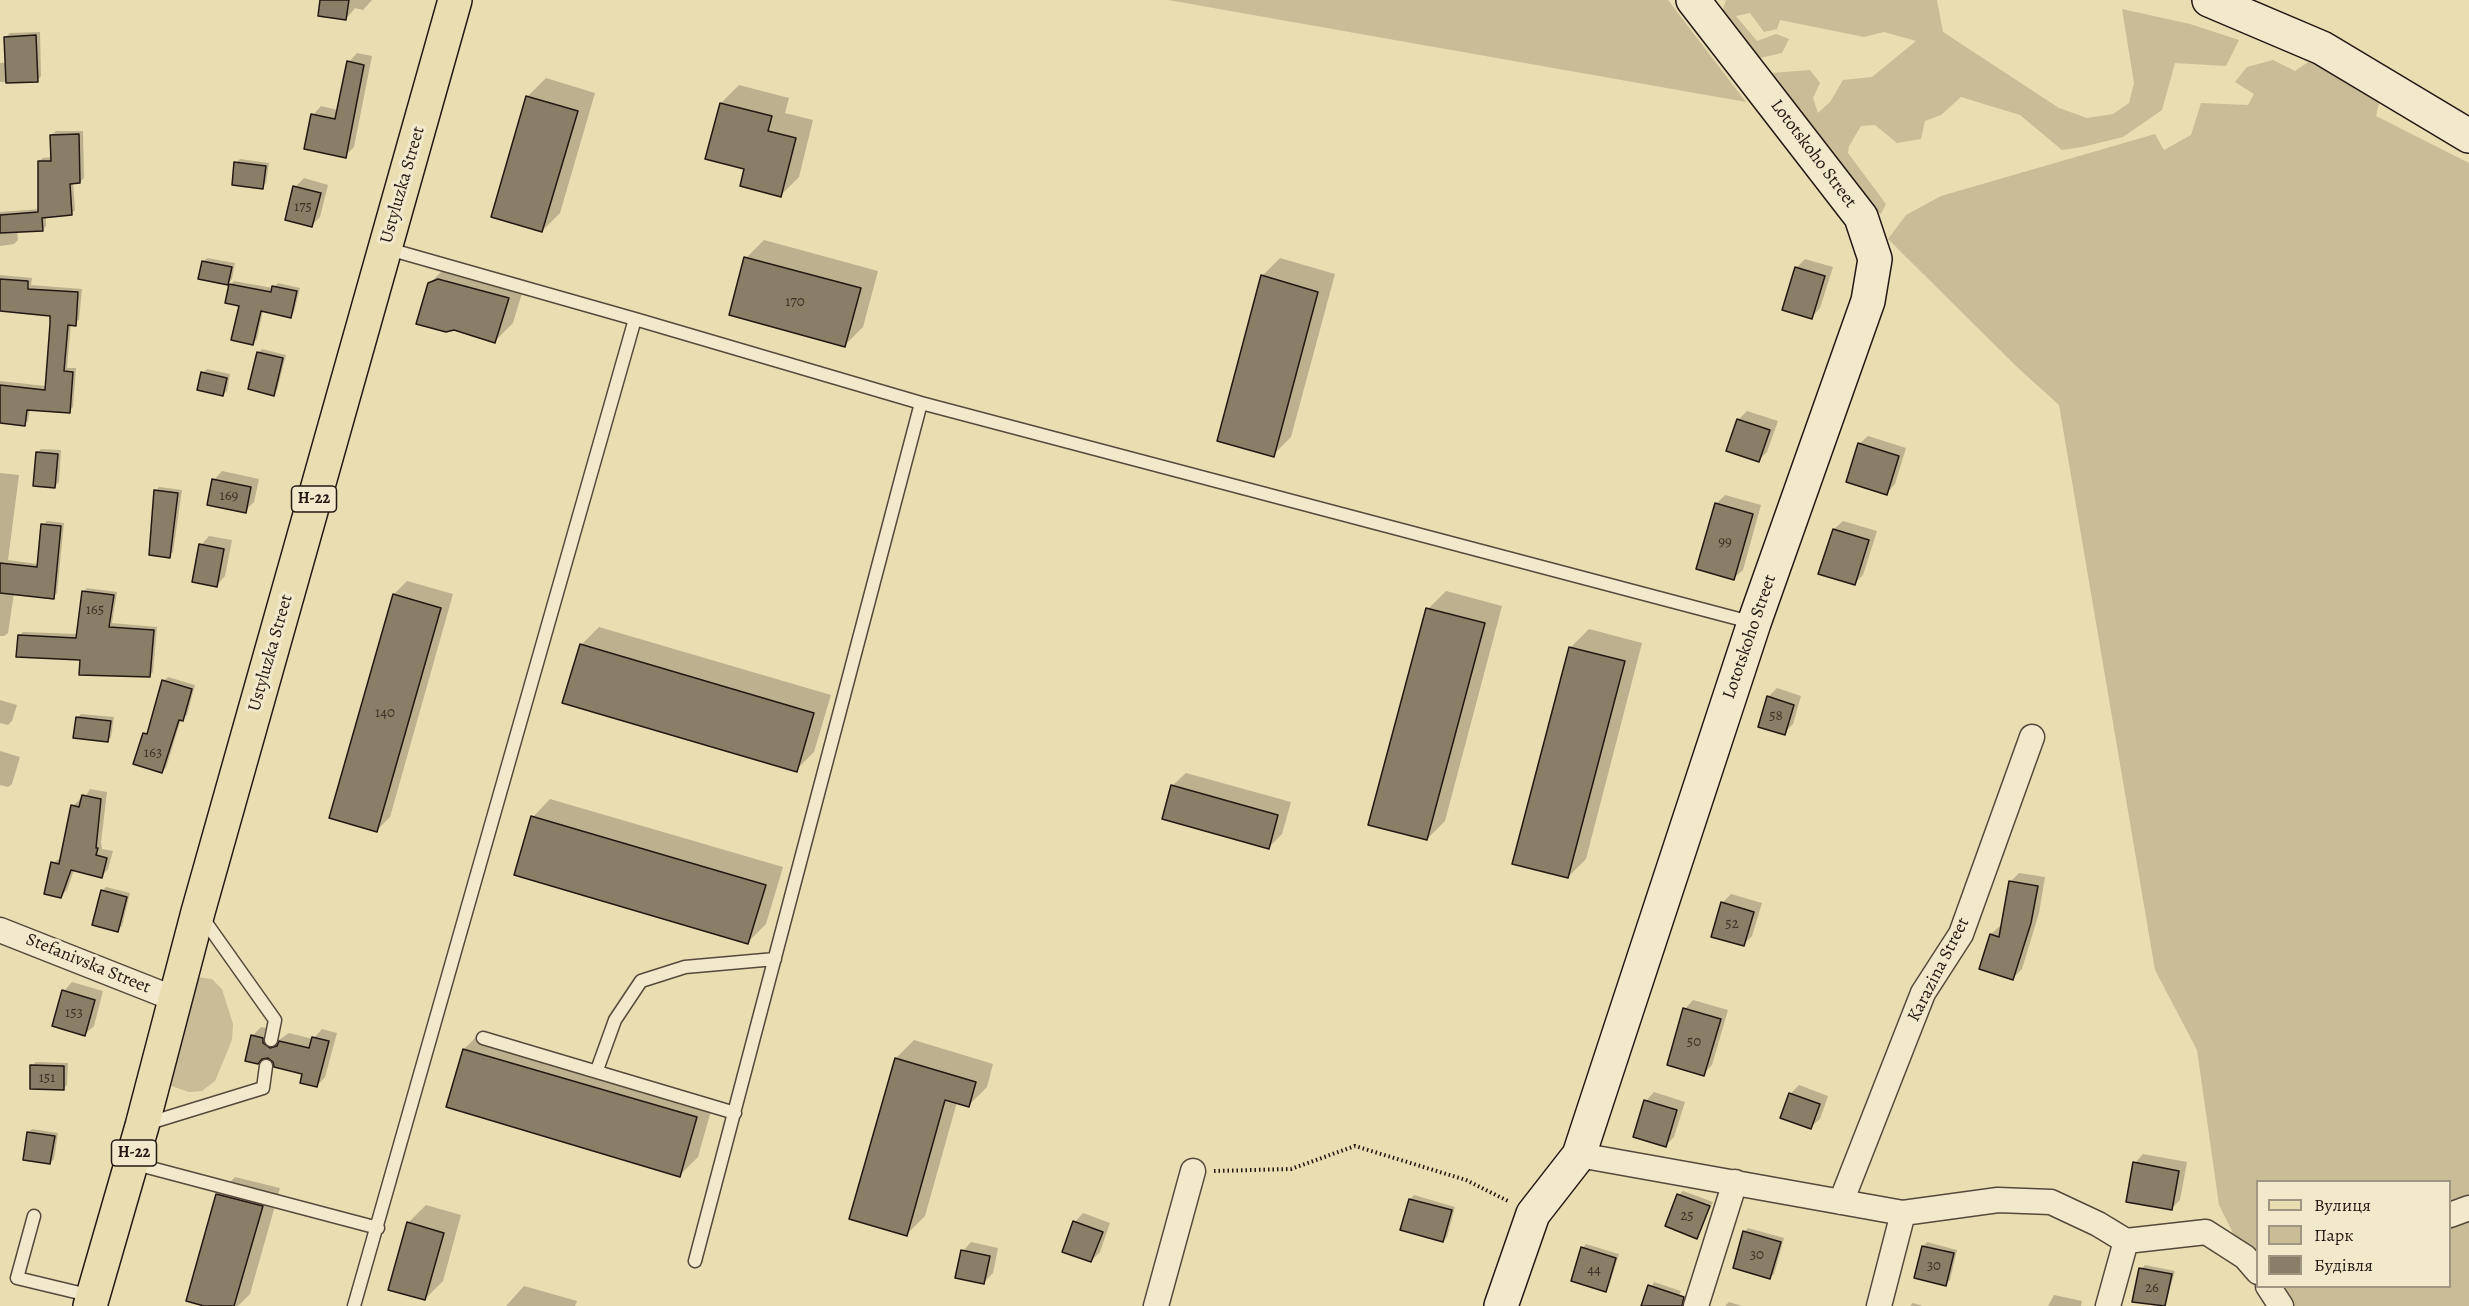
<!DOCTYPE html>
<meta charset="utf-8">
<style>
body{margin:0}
#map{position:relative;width:2469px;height:1306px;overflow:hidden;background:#ebddb2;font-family:Alegreya,serif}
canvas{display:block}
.legend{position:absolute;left:2256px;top:1180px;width:195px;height:108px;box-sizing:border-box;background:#f2e9cd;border:2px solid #9f9583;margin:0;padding:8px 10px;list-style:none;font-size:18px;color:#231813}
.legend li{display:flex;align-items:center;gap:12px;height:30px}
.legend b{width:30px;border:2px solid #9f9583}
</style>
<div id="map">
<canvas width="2469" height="1306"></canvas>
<ul class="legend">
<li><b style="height:8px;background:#ebddb2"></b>Вулиця</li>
<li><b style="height:16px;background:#c9bc97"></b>Парк</li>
<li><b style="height:16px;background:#8b7e66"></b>Будівля</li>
</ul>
</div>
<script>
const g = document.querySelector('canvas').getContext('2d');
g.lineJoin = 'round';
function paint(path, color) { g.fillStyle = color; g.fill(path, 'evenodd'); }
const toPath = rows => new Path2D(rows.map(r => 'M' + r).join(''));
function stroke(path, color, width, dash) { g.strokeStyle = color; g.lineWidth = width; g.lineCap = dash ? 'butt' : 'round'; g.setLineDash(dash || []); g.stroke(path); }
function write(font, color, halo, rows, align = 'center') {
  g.font = font + ' Alegreya,serif'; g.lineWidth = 6; g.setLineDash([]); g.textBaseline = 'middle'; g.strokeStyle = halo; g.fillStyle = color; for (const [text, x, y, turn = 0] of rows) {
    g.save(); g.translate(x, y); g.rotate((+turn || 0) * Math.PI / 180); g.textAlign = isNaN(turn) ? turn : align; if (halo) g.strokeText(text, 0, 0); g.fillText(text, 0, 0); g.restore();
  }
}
paint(toPath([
 [1168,0,1668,0,1746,102],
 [1726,0,1937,0,1943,32,2059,108,2087,118,2113,114,2129,103,2134,83,2122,9,2190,24,2239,40,2226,66,2175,63,2162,110,2123,137,2082,147,2062,150,2020,115,1961,97,1941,115,1925,121,1921,139,1897,143,1875,125,1861,126,1849,146,1848,153,1886,204,1881,214,1862,203,1721,15],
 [1750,13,1764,32,1777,29,1780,20,1864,37,1884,32,1916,41,1872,77,1843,80,1830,102,1818,113,1813,98,1820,83,1810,70,1772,73,1760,58,1782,53,1789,39,1776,34,1757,41,1736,16],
 [2317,56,2381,94,2376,116,2469,163,2469,1306,2281,1306,2268,1287,2450,1286,2450,1182,2258,1182,2257,1272,2245,1257,2219,1205,2197,1050,2155,970,2059,405,2017,367,1888,239,1906,215,1941,196,2155,134,2164,150,2191,135,2201,103,2248,105,2254,94,2235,82,2247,67,2273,60,2295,71],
 [196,977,212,979,222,989,233,1024,232,1040,215,1081,202,1091,189,1092,168,1085]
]), '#c9bc97');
paint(toPath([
 [322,0,372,0,363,10,355,8,346,19],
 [40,32,41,76,38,80,0,82,0,63,7,62,6,37,10,33],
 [357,53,372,56,354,147,345,156,313,115,321,106,338,110,349,62],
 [546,78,595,93,560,213,542,231,493,216,528,96],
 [739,85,789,98,785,113,813,120,799,177,781,195,746,168,707,158,721,103],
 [56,131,83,131,84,178,80,182,73,182,75,210,71,214,46,216,46,226,42,230,17,231,18,240,14,244,0,246,0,212,40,209,39,161,43,158,52,157,52,135],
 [240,159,269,163,266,183,262,187,236,163],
 [304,178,328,185,320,217,311,226,295,187],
 [764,240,878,271,863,327,845,345,746,258],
 [207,258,235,263,232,279,228,283,203,262],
 [1280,258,1335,274,1291,437,1273,455,1262,276],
 [1805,259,1833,267,1820,308,1812,317,1796,268],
 [457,262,526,280,513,323,495,341,429,284,448,265],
 [0,275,32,278,31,285,82,289,79,320,71,324,67,368,76,368,73,407,69,411,30,409,28,421,24,424,0,422,0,381,46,386,51,314,0,310],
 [234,281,273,288,278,283,300,288,294,312,290,316,263,310,257,339,253,343,241,304,230,285],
 [262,349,286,355,277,390,273,394,258,353],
 [207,369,230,374,227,391,223,394,203,373],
 [1747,411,1778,421,1767,452,1759,460,1738,420],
 [1868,436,1906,448,1895,484,1887,493,1859,444],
 [41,449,61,450,59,482,55,486,37,453],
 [222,471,259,479,254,502,245,511,214,480],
 [0,473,19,475,8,560,38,564,43,525,47,521,64,523,57,593,53,597,14,593,8,633,4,636,0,636],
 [159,487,182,490,173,552,169,556,154,526,151,525,156,491],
 [1725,495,1761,505,1743,570,1734,578,1716,504],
 [1843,521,1877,531,1863,575,1854,584,1834,529],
 [209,536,232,540,225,576,217,585,201,545],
 [407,581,453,594,390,817,377,830,394,594],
 [87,588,117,592,112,623,157,627,153,672,149,676,81,659,19,636,23,632,78,634,84,592],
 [1446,591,1502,606,1445,821,1427,839,1428,609],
 [599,627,831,695,814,752,796,770,581,645],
 [1589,629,1642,643,1586,859,1568,877,1514,862,1571,647],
 [168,677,195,685,187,715,181,719,166,768,162,771,144,734,150,730,164,681],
 [1777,688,1801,696,1793,724,1784,733,1768,697],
 [0,700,17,705,12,721,8,725,0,723],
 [81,714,114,717,111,737,107,741,77,718],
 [0,751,20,757,12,784,8,787,0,785],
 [1186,773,1291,802,1282,834,1269,847,1172,786],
 [90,789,107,792,101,842,102,849,113,851,108,869,102,876,74,870,67,890,61,896,53,863,62,857,73,806,80,799,83,800],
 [550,799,783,867,766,924,748,942,533,817],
 [2019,873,2045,877,2039,913,2022,969,2013,978,1991,934,2000,926,2003,927,2011,881],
 [106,887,130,893,122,926,118,930,102,891],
 [1731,894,1762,903,1752,936,1743,945,1722,903],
 [72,982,103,991,94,1026,85,1034,64,991],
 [1693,1000,1728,1010,1712,1065,1703,1074,1685,1009],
 [261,1027,271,1029,272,1034,279,1040,289,1033,313,1039,322,1029,337,1033,325,1077,317,1086,304,1073,275,1062,252,1036],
 [482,1031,714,1100,698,1157,680,1175,448,1106,464,1049],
 [914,1040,993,1064,987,1087,969,1105,957,1102,925,1216,907,1234,851,1218,896,1058],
 [36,1062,68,1063,67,1085,63,1089,32,1066],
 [1799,1085,1828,1096,1820,1119,1811,1127,1790,1094],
 [1654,1092,1685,1102,1674,1137,1666,1145,1635,1136,1646,1101],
 [32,1129,58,1133,54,1159,50,1163,28,1133],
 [2143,1154,2187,1162,2180,1200,2171,1209,2135,1163],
 [235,1177,280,1188,250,1294,238,1306,210,1306,218,1195],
 [1683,1191,1713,1202,1697,1237,1679,1195],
 [1414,1195,1455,1207,1447,1237,1443,1241,1410,1199],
 [426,1205,461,1215,443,1281,425,1299,408,1223],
 [1083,1213,1110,1223,1100,1252,1091,1261,1075,1222],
 [1748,1228,1784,1238,1774,1274,1770,1277,1744,1232],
 [971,1242,998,1248,993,1273,984,1282,963,1251],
 [1927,1242,1957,1250,1950,1280,1946,1284,1924,1246],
 [1586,1244,1619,1254,1609,1286,1605,1290,1583,1248],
 [2145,1265,2175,1271,2165,1306,2134,1301,2141,1269],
 [1654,1282,1681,1291,1675,1306,1643,1306],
 [524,1286,577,1301,575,1306,506,1306],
 [2054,1295,2082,1301,2081,1306,2048,1306],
 [1729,1302,1742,1306,1725,1306],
 [1913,1303,1923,1306,1910,1306]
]), '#0003');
const building = toPath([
 [320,0,349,0,346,20,318,16,320,0],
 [36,35,38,82,6,83,4,37,36,35],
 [347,61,364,65,346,158,304,149,311,114,335,119,347,61],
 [526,96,578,111,542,232,491,217,526,96],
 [720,103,772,116,768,131,796,138,781,197,740,186,744,169,705,159,720,103],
 [79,134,80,183,70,184,72,215,42,218,43,231,0,233,0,215,38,212,38,161,51,161,50,135,79,134],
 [234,162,266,166,263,189,232,185,234,162],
 [293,186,321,193,312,227,285,220,293,186],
 [744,257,861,288,845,347,729,315,744,257],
 [202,261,232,267,228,285,198,279,202,261],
 [1795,267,1825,276,1812,319,1782,310,1795,267],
 [1261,275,1318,292,1274,457,1217,441,1261,275],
 [0,279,28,281,28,289,78,292,76,326,68,325,64,371,73,372,70,413,27,410,25,426,0,423,0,385,45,390,50,324,50,316,0,311,0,279],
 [438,279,509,298,495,343,454,330,446,332,416,324,428,283,438,279],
 [229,284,271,292,272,286,297,291,291,318,261,311,253,345,231,340,239,306,225,303,229,284],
 [257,352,283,358,274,396,248,389,257,352],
 [201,372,227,378,223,396,197,390,201,372],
 [1737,419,1770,430,1759,462,1726,451,1737,419],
 [1858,443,1899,456,1887,495,1846,482,1858,443],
 [36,452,58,454,55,488,33,486,36,452],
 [212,479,251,487,246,513,207,505,212,479],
 [154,490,178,493,170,558,149,555,154,490],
 [1715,503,1753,514,1734,580,1696,569,1715,503],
 [41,524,61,526,54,599,0,593,0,563,37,567,41,524],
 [1833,529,1869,540,1855,585,1818,574,1833,529],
 [199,544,224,549,217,587,192,582,199,544],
 [82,591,114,595,109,627,154,630,150,677,79,675,80,660,16,657,18,635,76,638,82,591],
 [393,594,441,608,377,832,329,818,393,594],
 [1426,608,1485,623,1427,840,1368,825,1426,608],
 [580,644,814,713,797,772,562,703,580,644],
 [1569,647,1625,661,1568,878,1512,864,1569,647],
 [162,680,192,689,183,721,179,720,162,773,133,764,143,733,147,734,162,680],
 [1767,696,1794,705,1785,735,1758,727,1767,696],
 [76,717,111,721,108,742,73,738,76,717],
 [1171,785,1278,815,1269,849,1162,819,1171,785],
 [82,795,101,799,96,848,98,848,96,855,107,858,102,878,71,870,61,898,44,894,51,862,59,864,71,805,79,807,82,795],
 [531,816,766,885,748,944,514,875,531,816],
 [2009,881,2038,886,2031,923,2013,980,1979,969,1990,934,1999,937,2009,881],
 [101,890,127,897,118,932,92,925,101,890],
 [1721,902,1754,912,1744,946,1711,937,1721,902],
 [62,990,95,1000,85,1036,52,1026,62,990],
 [1683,1008,1721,1019,1704,1076,1667,1065,1683,1008],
 [251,1035,263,1038,263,1043,270,1048,277,1046,279,1041,309,1048,312,1037,329,1041,317,1087,300,1083,302,1074,274,1067,273,1062,268,1058,262,1059,258,1064,245,1061,251,1035],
 [463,1049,697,1117,680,1177,446,1107,463,1049],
 [895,1058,976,1082,969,1107,945,1100,907,1236,849,1219,895,1058],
 [30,1065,64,1066,64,1090,30,1089,30,1065],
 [1789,1093,1820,1104,1811,1129,1780,1118,1789,1093],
 [1644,1100,1677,1110,1666,1147,1633,1137,1644,1100],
 [27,1132,55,1136,50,1164,23,1160,27,1132],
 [2133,1162,2179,1171,2172,1210,2126,1202,2133,1162],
 [216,1194,263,1206,234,1306,204,1306,186,1301,216,1194],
 [1677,1194,1710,1206,1697,1239,1665,1226,1677,1194],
 [1409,1199,1452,1210,1443,1242,1400,1230,1409,1199],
 [1073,1221,1103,1232,1091,1262,1062,1252,1073,1221],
 [407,1222,444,1233,425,1300,388,1290,407,1222],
 [1743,1231,1781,1242,1770,1279,1733,1268,1743,1231],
 [1922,1246,1954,1253,1946,1286,1914,1278,1922,1246],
 [1581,1247,1616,1258,1606,1292,1571,1281,1581,1247],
 [961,1250,990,1256,984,1284,955,1278,961,1250],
 [2139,1268,2172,1274,2165,1306,2132,1302,2139,1268],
 [1648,1285,1684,1297,1682,1306,1641,1306,1648,1285]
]);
paint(building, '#8b7e66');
stroke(building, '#231813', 1.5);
const lane = toPath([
 [635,319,921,403,1754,623],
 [202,917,275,1020,271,1040],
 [483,1038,735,1113],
 [597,1070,615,1020,641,981,685,967,775,959],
 [146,1124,263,1088,266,1066],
 [132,1163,378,1228],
 [34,1216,17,1278,92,1296],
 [695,1261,921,403],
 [354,1306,635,319,385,248]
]);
const street = toPath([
 [0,930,175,999],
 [1579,1155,1903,1213,1998,1200,2051,1202,2098,1224,2126,1241,2206,1232,2245,1257,2258,1272],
 [1841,1202,1923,993,1961,934,2032,737],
 [2450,1215,2469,1208],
 [2268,1286,2281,1306],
 [1156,1306,1193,1171],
 [1696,1306,1735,1182],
 [1879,1306,1903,1213],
 [2108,1306,2126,1241]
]);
const secondary = toPath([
 [2209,0,2322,48,2469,136],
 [1501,1306,1533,1214,1579,1155,1754,623,1868,301,1875,259,1861,217,1693,0]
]);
const primary = toPath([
 [90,1306,142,1126,198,912,455,0]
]);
stroke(lane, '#55493b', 15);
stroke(street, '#55493b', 27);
stroke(secondary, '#231813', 36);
stroke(primary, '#231813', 36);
stroke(toPath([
 [1214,1171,1291,1169,1355,1146,1466,1180,1510,1202]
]), '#231813', 4, [1.5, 3]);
stroke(lane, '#f2e9cd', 12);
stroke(street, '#f2e9cd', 24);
stroke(secondary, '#f2e9cd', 33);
stroke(primary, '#ebddb2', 33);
write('15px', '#3d3228', null, [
 ["175",303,207],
 ["170",795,302],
 ["169",229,496],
 ["99",1725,542],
 ["165",95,610],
 ["140",385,713],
 ["58",1776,716],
 ["163",153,753],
 ["52",1732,924],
 ["153",74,1013],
 ["50",1694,1042],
 ["151",47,1078],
 ["25",1687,1216],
 ["30",1757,1255],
 ["30",1934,1266],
 ["44",1594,1270],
 ["26",2152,1288]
]);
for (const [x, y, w] of [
 [314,499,45],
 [134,1153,45]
]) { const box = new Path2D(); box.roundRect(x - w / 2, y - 13, w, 26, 4.5); g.fillStyle = '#f2e9cd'; g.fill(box); stroke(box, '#231813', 1.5); }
write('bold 16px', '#231813', null, [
 ["Н-22",314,499],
 ["Н-22",134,1153]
]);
write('18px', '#231813', '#f2e9cd', [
 ["Lototskoho Street",1813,154,53],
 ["Ustyluzka Street",403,185,-74],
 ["Lototskoho Street",1750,637,-71],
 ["Ustyluzka Street",271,653,-74],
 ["Stefanivska Street",88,964,22],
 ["Karazina Street",1939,970,-63]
]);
</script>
